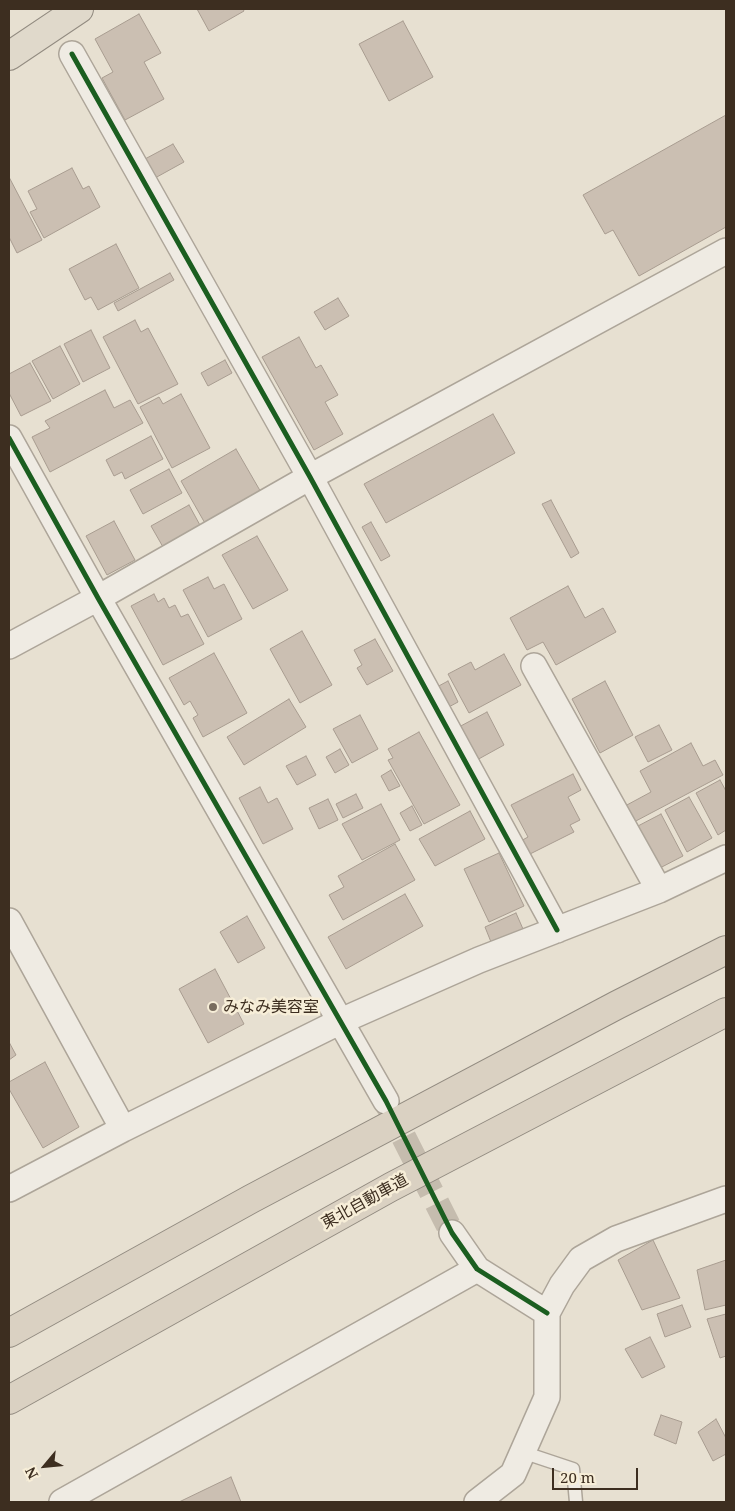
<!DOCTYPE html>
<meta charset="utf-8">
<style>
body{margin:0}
#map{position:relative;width:735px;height:1511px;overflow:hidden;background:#e7e0d1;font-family:"Noto Serif",serif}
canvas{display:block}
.frame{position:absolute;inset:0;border:10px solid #3d2e20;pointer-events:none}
.north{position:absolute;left:20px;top:1441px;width:50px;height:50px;-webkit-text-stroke:4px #f7eed8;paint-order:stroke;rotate:242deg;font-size:14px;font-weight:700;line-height:20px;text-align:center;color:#3d2e20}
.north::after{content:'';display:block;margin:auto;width:18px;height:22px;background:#3d2e20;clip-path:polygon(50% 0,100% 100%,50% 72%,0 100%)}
.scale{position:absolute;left:552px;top:1468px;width:86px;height:22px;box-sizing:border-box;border:2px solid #3d2e20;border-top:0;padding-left:6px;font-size:15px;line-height:18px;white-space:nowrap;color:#3d2e20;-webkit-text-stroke:4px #f7eed8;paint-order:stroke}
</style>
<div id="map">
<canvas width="735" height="1511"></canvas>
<div class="frame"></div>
<div class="north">N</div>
<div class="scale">20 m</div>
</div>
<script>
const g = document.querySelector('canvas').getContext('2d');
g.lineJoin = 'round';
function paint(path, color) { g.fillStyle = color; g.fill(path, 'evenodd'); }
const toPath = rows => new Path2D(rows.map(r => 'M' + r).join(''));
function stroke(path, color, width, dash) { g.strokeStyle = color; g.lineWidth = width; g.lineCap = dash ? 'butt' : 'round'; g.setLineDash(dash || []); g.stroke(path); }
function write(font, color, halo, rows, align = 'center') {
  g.font = font + ' "Noto Serif","Noto Sans JP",serif'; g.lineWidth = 5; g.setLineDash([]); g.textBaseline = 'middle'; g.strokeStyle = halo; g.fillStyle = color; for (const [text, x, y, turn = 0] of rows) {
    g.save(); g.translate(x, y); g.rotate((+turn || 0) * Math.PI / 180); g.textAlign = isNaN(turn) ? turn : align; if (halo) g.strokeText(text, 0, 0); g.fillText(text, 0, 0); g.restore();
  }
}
const building = toPath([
 [197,9,243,9,244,11,209,31,197,9],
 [139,14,161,53,144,62,164,99,125,120,102,78,113,72,95,39,139,14],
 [403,21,433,77,389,101,359,44,403,21],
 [726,115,726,227,639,276,613,230,605,234,583,195,726,115],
 [173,144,184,162,155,178,145,159,173,144],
 [72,168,83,189,89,186,100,207,44,238,30,212,37,209,28,191,72,168],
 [9,177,42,240,17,253,9,237,9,177],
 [116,244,139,288,98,310,91,297,85,300,69,269,116,244],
 [170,273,174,280,118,311,114,303,170,273],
 [338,298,349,316,325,330,314,312,338,298],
 [135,320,141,332,148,328,178,384,138,404,103,337,135,320],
 [91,330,110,368,83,382,64,344,91,330],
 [299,337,316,368,321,365,338,395,325,402,343,434,314,450,262,357,299,337],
 [60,346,80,384,53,399,32,361,60,346],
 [225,360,232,373,208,386,201,373,225,360],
 [30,363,51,401,21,416,9,393,9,374,30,363],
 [105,390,114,408,130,400,143,423,50,472,32,437,50,428,45,421,105,390],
 [181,394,210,448,172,468,140,407,159,397,163,404,181,394],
 [493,414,515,453,386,523,364,484,493,414],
 [151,436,163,459,125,479,122,472,114,476,106,460,151,436],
 [236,449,262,494,206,525,181,481,236,449],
 [169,469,182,493,143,514,130,490,169,469],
 [551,500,579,553,571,558,542,504,551,500],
 [189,505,201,527,163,547,151,526,189,505],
 [114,521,135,560,107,575,86,536,114,521],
 [371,522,390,556,381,561,362,527,371,522],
 [257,536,288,590,253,609,222,555,257,536],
 [208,577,214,589,224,584,242,619,208,637,183,590,208,577],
 [568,586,585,618,603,608,616,632,556,665,543,642,527,650,510,618,568,586],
 [154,594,158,602,164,598,169,608,175,605,181,617,188,614,204,644,163,665,131,606,154,594],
 [302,631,332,685,300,703,270,649,302,631],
 [375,639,393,671,367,685,357,668,362,665,354,650,375,639],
 [214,653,247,713,203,737,193,718,198,715,190,701,184,705,169,678,214,653],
 [504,654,521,685,469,713,448,674,471,662,475,670,504,654],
 [448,681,458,702,445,709,435,688,448,681],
 [605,681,633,735,600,753,572,699,605,681],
 [289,699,306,727,244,765,227,737,289,699],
 [487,712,504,745,475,761,457,728,487,712],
 [360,715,378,749,352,763,333,729,360,715],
 [659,725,672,750,648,762,635,737,659,725],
 [419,732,460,805,424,824,388,760,393,758,388,749,419,732],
 [691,743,703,766,715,760,723,775,634,822,625,806,651,792,640,771,691,743],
 [340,749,349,765,335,773,326,757,340,749],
 [306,756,316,775,297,785,286,766,306,756],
 [391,770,400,786,389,791,381,776,391,770],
 [573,774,581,790,568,797,580,820,570,825,574,832,526,856,519,842,528,837,511,805,573,774],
 [720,780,726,791,726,830,718,835,696,793,720,780],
 [260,787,268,803,277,798,293,829,263,844,239,798,260,787],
 [356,794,363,808,343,818,336,804,356,794],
 [689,797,712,838,687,852,665,810,689,797],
 [328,799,338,820,319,829,309,808,328,799],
 [381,804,400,840,362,860,342,824,381,804],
 [412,806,422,825,410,831,400,813,412,806],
 [470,811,485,839,435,866,419,839,470,811],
 [661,814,683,856,658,869,636,827,661,814],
 [395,844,415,880,343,920,329,895,344,887,338,876,395,844],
 [499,853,524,906,489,922,464,869,499,853],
 [405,894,423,926,346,969,328,937,405,894],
 [516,913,523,929,491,942,485,927,516,913],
 [247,916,265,948,238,963,220,932,247,916],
 [215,969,244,1024,208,1043,179,989,215,969],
 [9,1042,16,1055,9,1060,9,1042],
 [45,1062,79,1127,43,1148,9,1089,9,1082,45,1062],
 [653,1240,680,1298,642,1310,618,1260,653,1240],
 [726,1260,726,1305,705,1310,697,1270,726,1260],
 [682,1305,691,1327,665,1337,657,1314,682,1305],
 [726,1314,726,1356,720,1358,707,1319,726,1314],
 [650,1337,665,1367,642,1378,625,1349,650,1337],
 [661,1415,682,1422,676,1444,654,1435,661,1415],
 [716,1419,726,1438,726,1454,713,1461,698,1432,716,1419],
 [231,1477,241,1502,179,1502,231,1477]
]);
paint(building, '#cbbfb2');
stroke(building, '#a89c90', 1);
stroke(toPath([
 [387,1104,452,1233]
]), '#c5bcae', 25, [25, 12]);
const service = toPath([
 [522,1452,573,1469,576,1502]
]);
const minor = toPath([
 [72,54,310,477,557,930],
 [9,438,98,598,386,1101],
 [9,646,98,598,310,477,726,251],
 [534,666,659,890],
 [9,921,123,1129],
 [9,1189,123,1129,341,1021,479,960,659,890,726,858],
 [452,1233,477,1269,547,1313],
 [62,1502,477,1269],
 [477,1502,513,1474,547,1397,547,1313,562,1285,581,1259,616,1239,726,1199]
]);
const trunk = toPath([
 [9,56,79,9]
]);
const motorway = toPath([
 [9,1333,251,1199,617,1005,726,950],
 [9,1400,391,1187,726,1012]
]);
stroke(service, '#ada599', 15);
stroke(minor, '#ada599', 28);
stroke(trunk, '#928b80', 30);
stroke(motorway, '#928b80', 30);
stroke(service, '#efebe3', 12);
stroke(minor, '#efebe3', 25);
stroke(trunk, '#e0d9cb', 28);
stroke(motorway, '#dad1c2', 28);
stroke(toPath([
 [72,54,310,477,557,930],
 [9,438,98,598,386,1101,452,1233,477,1269,547,1313]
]), '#1b5e20', 5);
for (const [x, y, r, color] of [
 [213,1007,5,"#786c5e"]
]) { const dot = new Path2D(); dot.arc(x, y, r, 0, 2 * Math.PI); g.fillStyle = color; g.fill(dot); stroke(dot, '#f7eed8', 2); }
write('16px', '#3d2e20', '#f7eed8', [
 ["みなみ美容室",223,1007]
], 'left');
write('16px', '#3d2e20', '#f7eed8', [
 ["東北自動車道",365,1202,-29]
]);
</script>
